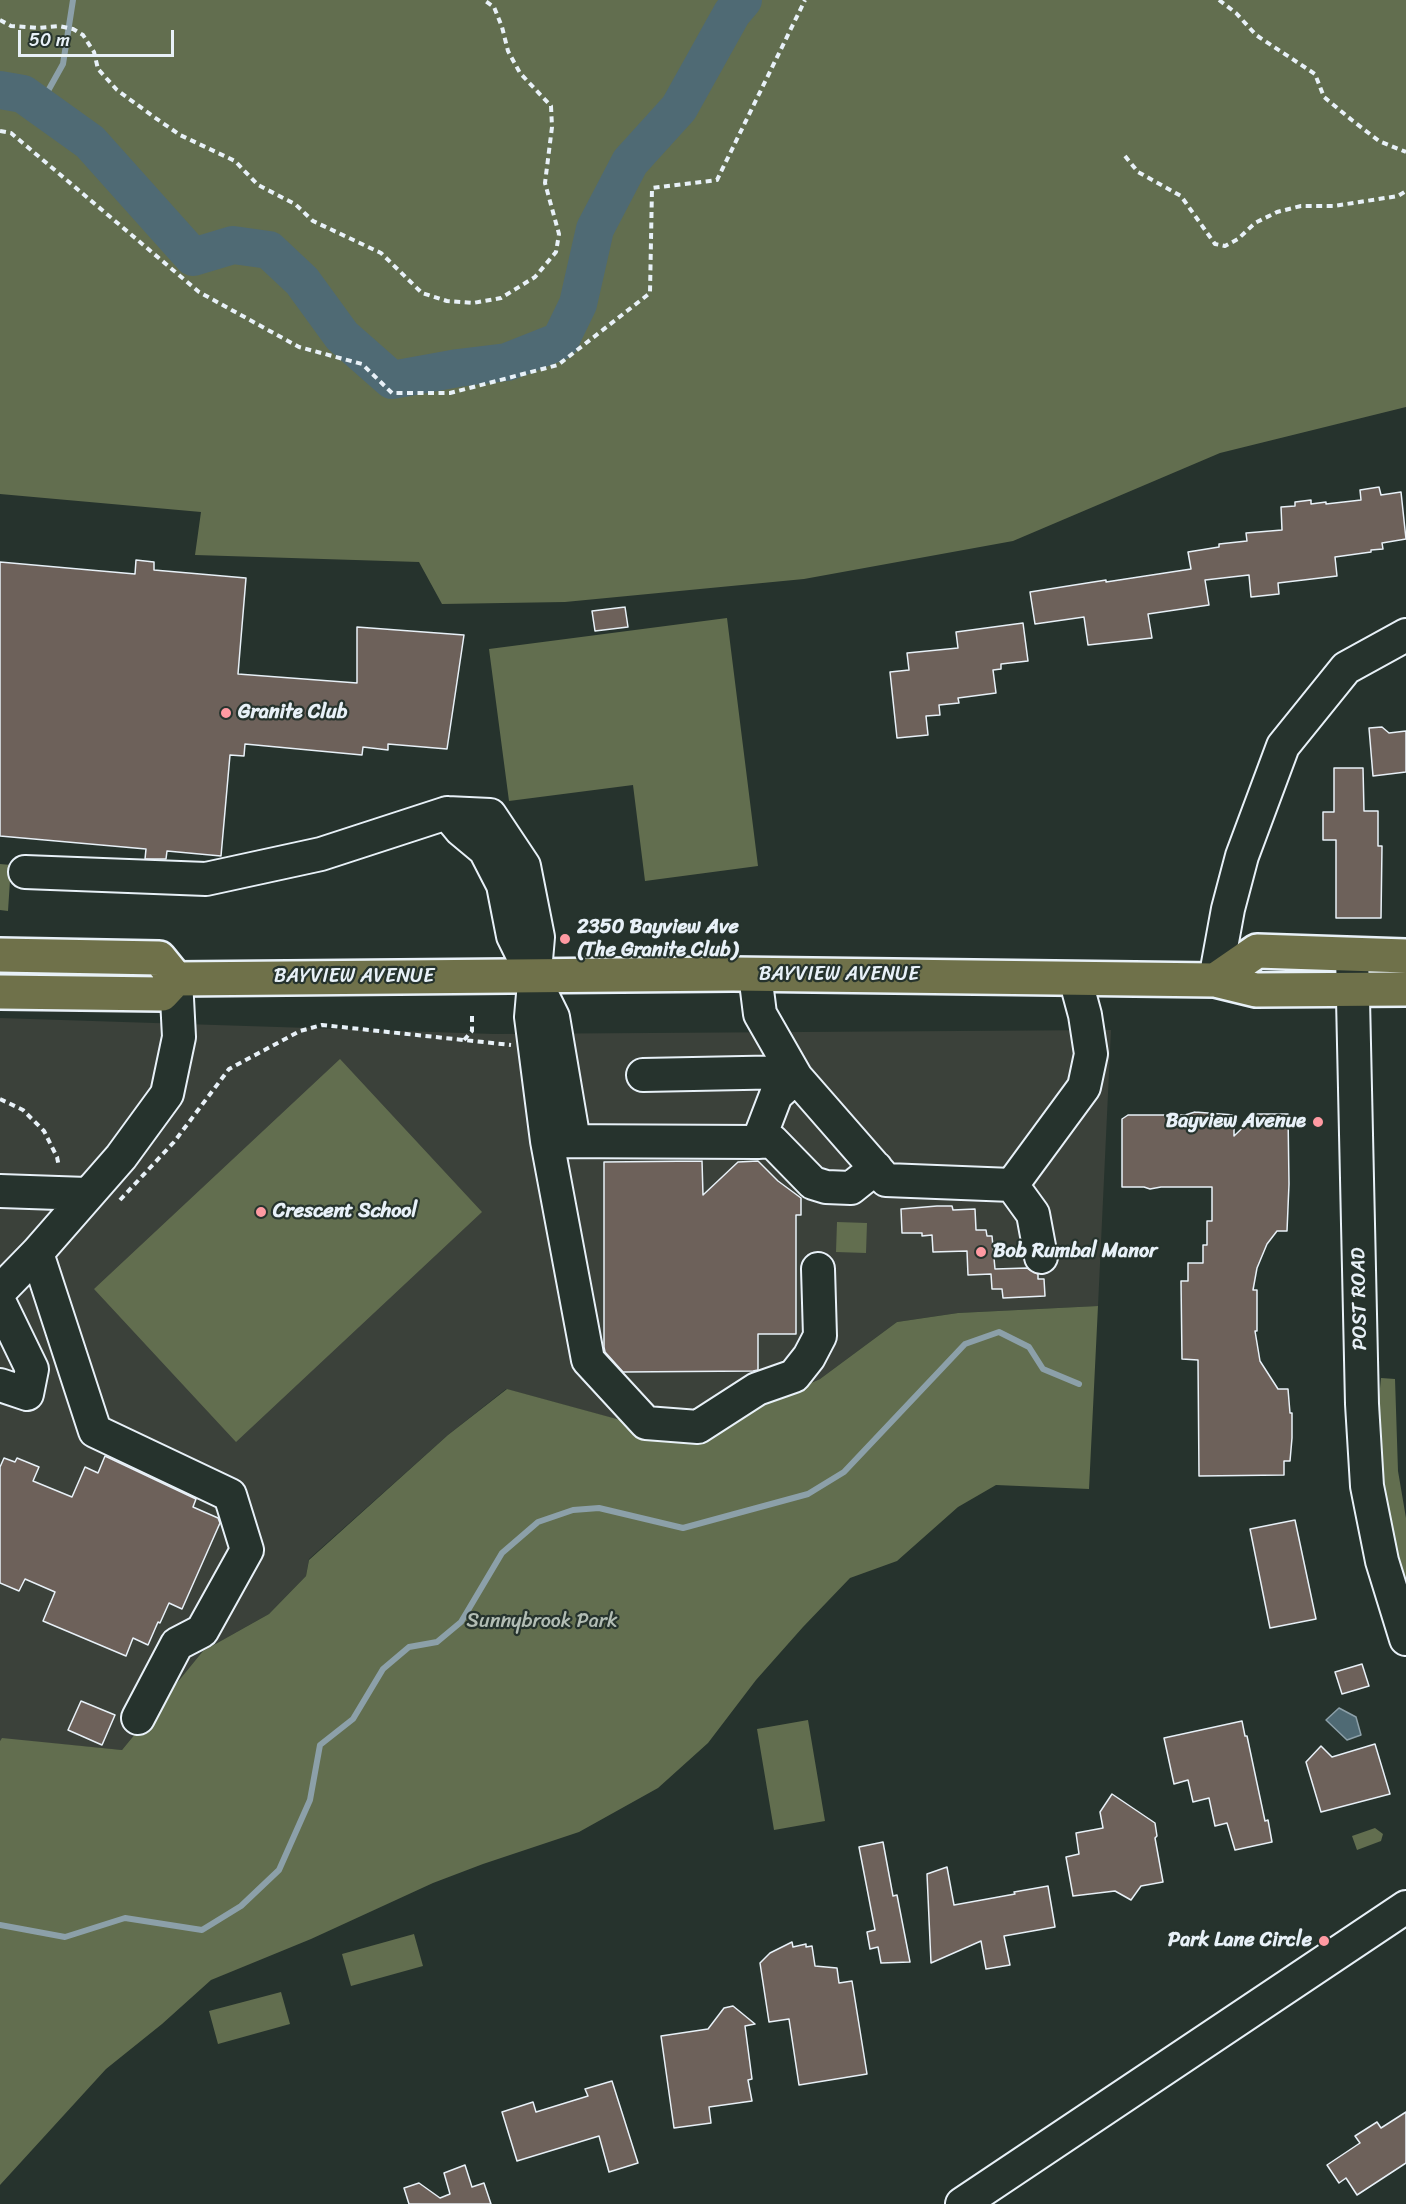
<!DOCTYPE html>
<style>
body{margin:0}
#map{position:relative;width:1406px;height:2204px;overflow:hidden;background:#26332d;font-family:Sriracha,sans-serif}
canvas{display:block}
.scale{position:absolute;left:18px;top:30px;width:156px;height:27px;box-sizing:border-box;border:3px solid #e8f1f8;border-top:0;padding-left:8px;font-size:18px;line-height:21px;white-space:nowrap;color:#e8f1f8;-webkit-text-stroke:4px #26332d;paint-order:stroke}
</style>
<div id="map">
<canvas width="1406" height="2204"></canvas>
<div class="scale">50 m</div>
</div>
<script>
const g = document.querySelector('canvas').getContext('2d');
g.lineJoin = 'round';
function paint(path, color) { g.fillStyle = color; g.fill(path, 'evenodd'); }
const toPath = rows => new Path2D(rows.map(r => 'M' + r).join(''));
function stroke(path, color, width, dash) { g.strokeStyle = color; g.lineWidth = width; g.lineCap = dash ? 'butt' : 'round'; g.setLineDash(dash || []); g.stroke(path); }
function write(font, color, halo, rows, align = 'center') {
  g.font = font + ' Sriracha,sans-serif'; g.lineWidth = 4.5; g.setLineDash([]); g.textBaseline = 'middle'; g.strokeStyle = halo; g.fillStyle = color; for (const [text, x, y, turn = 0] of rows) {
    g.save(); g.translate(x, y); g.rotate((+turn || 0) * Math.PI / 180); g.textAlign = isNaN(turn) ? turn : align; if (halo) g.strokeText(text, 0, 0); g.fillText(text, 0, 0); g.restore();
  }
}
paint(toPath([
 [0,1018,494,1034,1111,1030,1098,1306,958,1313,897,1322,820,1379,746,1412,656,1430,506,1389,448,1435,309,1559,306,1576,269,1614,203,1651,122,1750,2,1739,0,1741]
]), '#3b413a');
paint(toPath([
 [0,0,1406,0,1406,407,1220,453,1013,541,804,579,565,602,442,604,419,562,195,555,201,512,0,494],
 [727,618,758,866,645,881,633,785,509,801,489,649],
 [0,864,11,865,8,911,0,910],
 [340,1059,482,1212,236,1442,94,1289],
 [837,1222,867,1223,866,1253,836,1252],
 [1098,1306,1089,1489,996,1485,958,1507,897,1561,850,1578,803,1627,756,1680,708,1743,658,1788,579,1832,483,1864,433,1883,311,1939,211,1980,162,2024,106,2069,0,2185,0,1741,2,1738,122,1750,203,1651,269,1614,306,1576,309,1560,448,1435,507,1389,657,1430,746,1412,820,1379,897,1322,958,1313],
 [1381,1378,1395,1379,1398,1471,1406,1518,1406,1592,1388,1531,1375,1439],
 [808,1720,825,1821,774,1830,757,1729],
 [1375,1828,1383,1834,1381,1841,1357,1850,1352,1836],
 [414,1934,423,1966,351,1986,342,1954],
 [281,1992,290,2024,218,2044,209,2011]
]), '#626e4f');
const water = toPath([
 [1339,1708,1356,1717,1361,1735,1347,1740,1326,1720,1339,1708]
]);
paint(water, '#4f6a74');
stroke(water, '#8ca0a9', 1.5);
stroke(toPath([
 [39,107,63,64,73,0],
 [0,1925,65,1937,125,1918,202,1930,241,1906,279,1870,310,1800,320,1745,353,1719,383,1669,409,1647,437,1642,461,1622,502,1553,538,1522,573,1510,599,1508,683,1528,808,1494,844,1472,965,1344,999,1332,1029,1347,1043,1369,1079,1384]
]), '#8ca0a9', 6);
stroke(toPath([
 [0,90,23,94,90,142,193,257,233,245,269,250,302,281,342,336,392,380,458,368,507,362,560,341,578,304,595,229,630,162,679,108,732,13,743,0]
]), '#4f6a74', 38);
const building = toPath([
 [1379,487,1381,495,1401,492,1406,539,1382,543,1383,549,1371,550,1371,552,1335,557,1337,576,1278,583,1279,594,1251,597,1249,575,1205,580,1209,605,1148,614,1152,638,1088,645,1084,617,1035,624,1030,592,1106,580,1106,582,1191,569,1188,552,1219,547,1219,544,1247,541,1246,533,1282,530,1281,507,1295,506,1295,502,1311,500,1311,504,1326,502,1326,504,1361,500,1360,490,1379,487],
 [136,560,154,562,154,570,246,578,238,674,357,683,357,627,464,635,447,749,388,744,388,750,363,747,362,755,245,744,244,756,230,755,221,856,167,851,166,859,145,859,146,849,0,836,0,562,135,574,136,560],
 [625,607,628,627,595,631,592,611,625,607],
 [1023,623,1028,661,1001,664,1001,669,993,670,996,693,958,698,959,703,939,705,940,715,926,716,928,735,897,738,890,672,909,670,907,653,958,648,956,632,1023,623],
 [1382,727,1389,733,1406,731,1406,772,1373,776,1369,728,1382,727],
 [1334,768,1363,768,1364,811,1378,811,1378,846,1382,846,1381,918,1336,918,1336,840,1323,840,1323,812,1334,812,1334,768],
 [1195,1112,1234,1115,1234,1136,1257,1114,1288,1114,1289,1184,1287,1231,1277,1231,1267,1244,1257,1268,1253,1290,1257,1290,1257,1331,1255,1331,1260,1361,1278,1389,1288,1389,1290,1413,1292,1413,1292,1438,1290,1461,1284,1461,1284,1475,1199,1476,1198,1360,1182,1359,1181,1281,1188,1281,1188,1263,1203,1263,1203,1245,1207,1245,1207,1221,1212,1221,1212,1187,1161,1187,1150,1189,1144,1187,1122,1187,1122,1119,1128,1115,1185,1115,1195,1112],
 [702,1161,703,1195,738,1162,758,1161,778,1181,801,1198,801,1215,796,1215,796,1334,758,1334,758,1370,753,1371,623,1372,605,1352,604,1347,604,1162,702,1161],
 [937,1206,952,1206,953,1210,975,1209,976,1230,986,1230,987,1236,992,1236,995,1269,1027,1268,1038,1274,1038,1279,1044,1279,1045,1296,1003,1298,1002,1289,992,1289,991,1274,968,1275,967,1251,933,1252,932,1235,922,1236,922,1233,902,1233,901,1209,937,1206],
 [105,1456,196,1499,193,1507,218,1518,220,1523,182,1609,169,1603,160,1623,158,1622,148,1645,133,1638,126,1656,43,1621,55,1592,25,1579,19,1591,0,1583,0,1467,4,1458,15,1462,17,1458,39,1467,33,1481,72,1497,85,1467,98,1473,105,1456],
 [1295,1520,1316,1619,1270,1628,1250,1529,1295,1520],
 [1362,1664,1369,1686,1342,1694,1335,1672,1362,1664],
 [81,1701,115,1715,102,1745,68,1730,81,1701],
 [1242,1721,1245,1736,1247,1736,1265,1821,1268,1820,1272,1842,1235,1850,1227,1823,1215,1826,1209,1798,1193,1802,1188,1780,1174,1784,1164,1738,1242,1721],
 [1375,1744,1390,1794,1321,1812,1306,1762,1321,1746,1332,1757,1375,1744],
 [1112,1794,1155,1823,1157,1836,1155,1838,1163,1882,1141,1886,1131,1900,1115,1891,1073,1896,1066,1857,1079,1854,1076,1833,1103,1828,1100,1812,1112,1794],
 [883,1842,893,1896,897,1895,910,1962,881,1963,878,1947,870,1949,867,1932,875,1930,859,1847,883,1842],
 [947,1867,954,1905,1015,1894,1014,1892,1048,1886,1055,1927,1004,1936,1010,1965,986,1969,981,1941,931,1963,927,1874,947,1867],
 [792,1942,793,1947,806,1944,806,1947,812,1946,815,1966,837,1968,839,1983,852,1981,867,2074,799,2085,789,2019,769,2022,760,1963,770,1953,792,1942],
 [733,2006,755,2024,745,2026,752,2079,748,2080,752,2101,709,2107,711,2123,674,2128,661,2036,708,2029,724,2008,733,2006],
 [612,2081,638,2163,609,2172,599,2136,517,2161,502,2112,533,2102,536,2112,588,2096,585,2089,612,2081],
 [1406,2112,1406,2163,1357,2195,1346,2178,1339,2183,1327,2165,1360,2143,1355,2136,1377,2122,1381,2128,1406,2112],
 [465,2165,472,2187,484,2183,491,2204,409,2204,404,2188,419,2183,440,2198,450,2194,444,2173,465,2165]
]);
paint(building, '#6d615a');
stroke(building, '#e8f1f8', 1.5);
const minor = toPath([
 [447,813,461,830,485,850,503,885,513,936,553,1017,574,1141],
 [25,872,206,879,321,854,447,813,490,815,524,866,538,937,531,1017,547,1141],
 [1352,954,1362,1404,1367,1486,1382,1561,1406,1639],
 [755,974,760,1014,796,1077,886,1180,1012,1185,1084,1087,1091,1054,1085,1015,1075,978],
 [1215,980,1228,909,1242,856,1283,746,1346,668,1406,635],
 [643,1075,793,1072],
 [796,1077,776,1095,758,1142,547,1141,588,1360,646,1423,698,1427,757,1389,794,1376,809,1357,820,1336,818,1269],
 [758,1142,772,1141,813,1183,826,1187,851,1188,876,1168],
 [1012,1185,1033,1214,1041,1257],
 [0,1191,87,1194],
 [37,1253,95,1431,230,1495,247,1550,202,1631,177,1644,138,1718],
 [0,1291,37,1253,121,1157,167,1094,179,1037,176,979],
 [0,1303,32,1369,27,1394,0,1385],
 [962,2204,1406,1907]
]);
const major = toPath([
 [0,955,159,958,176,979],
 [1215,980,1257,951,1406,956],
 [0,992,162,994,176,979,733,974,1215,980,1256,990,1406,989]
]);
stroke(minor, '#e8f1f8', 36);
stroke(major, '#e8f1f8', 38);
stroke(toPath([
 [1219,0,1236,13,1256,35,1315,74,1324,97,1353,121,1379,141,1406,152],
 [0,20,11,26,39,28,59,26,73,29,83,35,94,52,98,69,117,90,154,117,180,135,235,161,258,185,295,204,313,221,381,253,422,293,447,301,473,303,501,298,535,277,556,252,559,234,545,183,552,127,551,106,520,73,508,51,502,27,494,7,484,0],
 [0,131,11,133,199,292,299,347,362,364,392,393,450,393,558,365,650,293,652,188,717,180,805,0],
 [1125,156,1138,172,1181,196,1215,244,1225,246,1238,239,1255,223,1277,212,1301,206,1334,206,1398,196,1406,191],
 [464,1040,472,1031,472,1013],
 [0,1099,23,1110,44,1131,57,1157,59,1167],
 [120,1200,174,1142,229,1069,300,1031,322,1025,511,1045]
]), '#e8f1f8', 4, [6, 4.5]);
stroke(minor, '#26332d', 32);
stroke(major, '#6f714a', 33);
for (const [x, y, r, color] of [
 [226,713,6,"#ff9aa2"],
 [565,939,6,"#ff9aa2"],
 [1318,1122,6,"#ff9aa2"],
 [261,1212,6,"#ff9aa2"],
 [981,1252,6,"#ff9aa2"],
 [1324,1941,6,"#ff9aa2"]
]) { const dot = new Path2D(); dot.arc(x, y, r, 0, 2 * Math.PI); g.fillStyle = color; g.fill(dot); stroke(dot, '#26332d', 2); }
write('bold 20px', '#e8f1f8', '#26332d', [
 ["Granite Club",238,713],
 ["2350 Bayview Ave",577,928],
 ["(The Granite Club)",577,951],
 ["Bayview Avenue",1306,1122,"right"],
 ["Crescent School",273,1212],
 ["Bob Rumbal Manor",993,1252],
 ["Park Lane Circle",1312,1941,"right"]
], 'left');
write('20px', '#e8f1f8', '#26332d', [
 ["BAYVIEW AVENUE",839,975],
 ["BAYVIEW AVENUE",354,977],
 ["POST ROAD",1360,1299,-91]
]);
write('20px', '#b2bdb4', '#26332d', [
 ["Sunnybrook Park",542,1622]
]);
</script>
